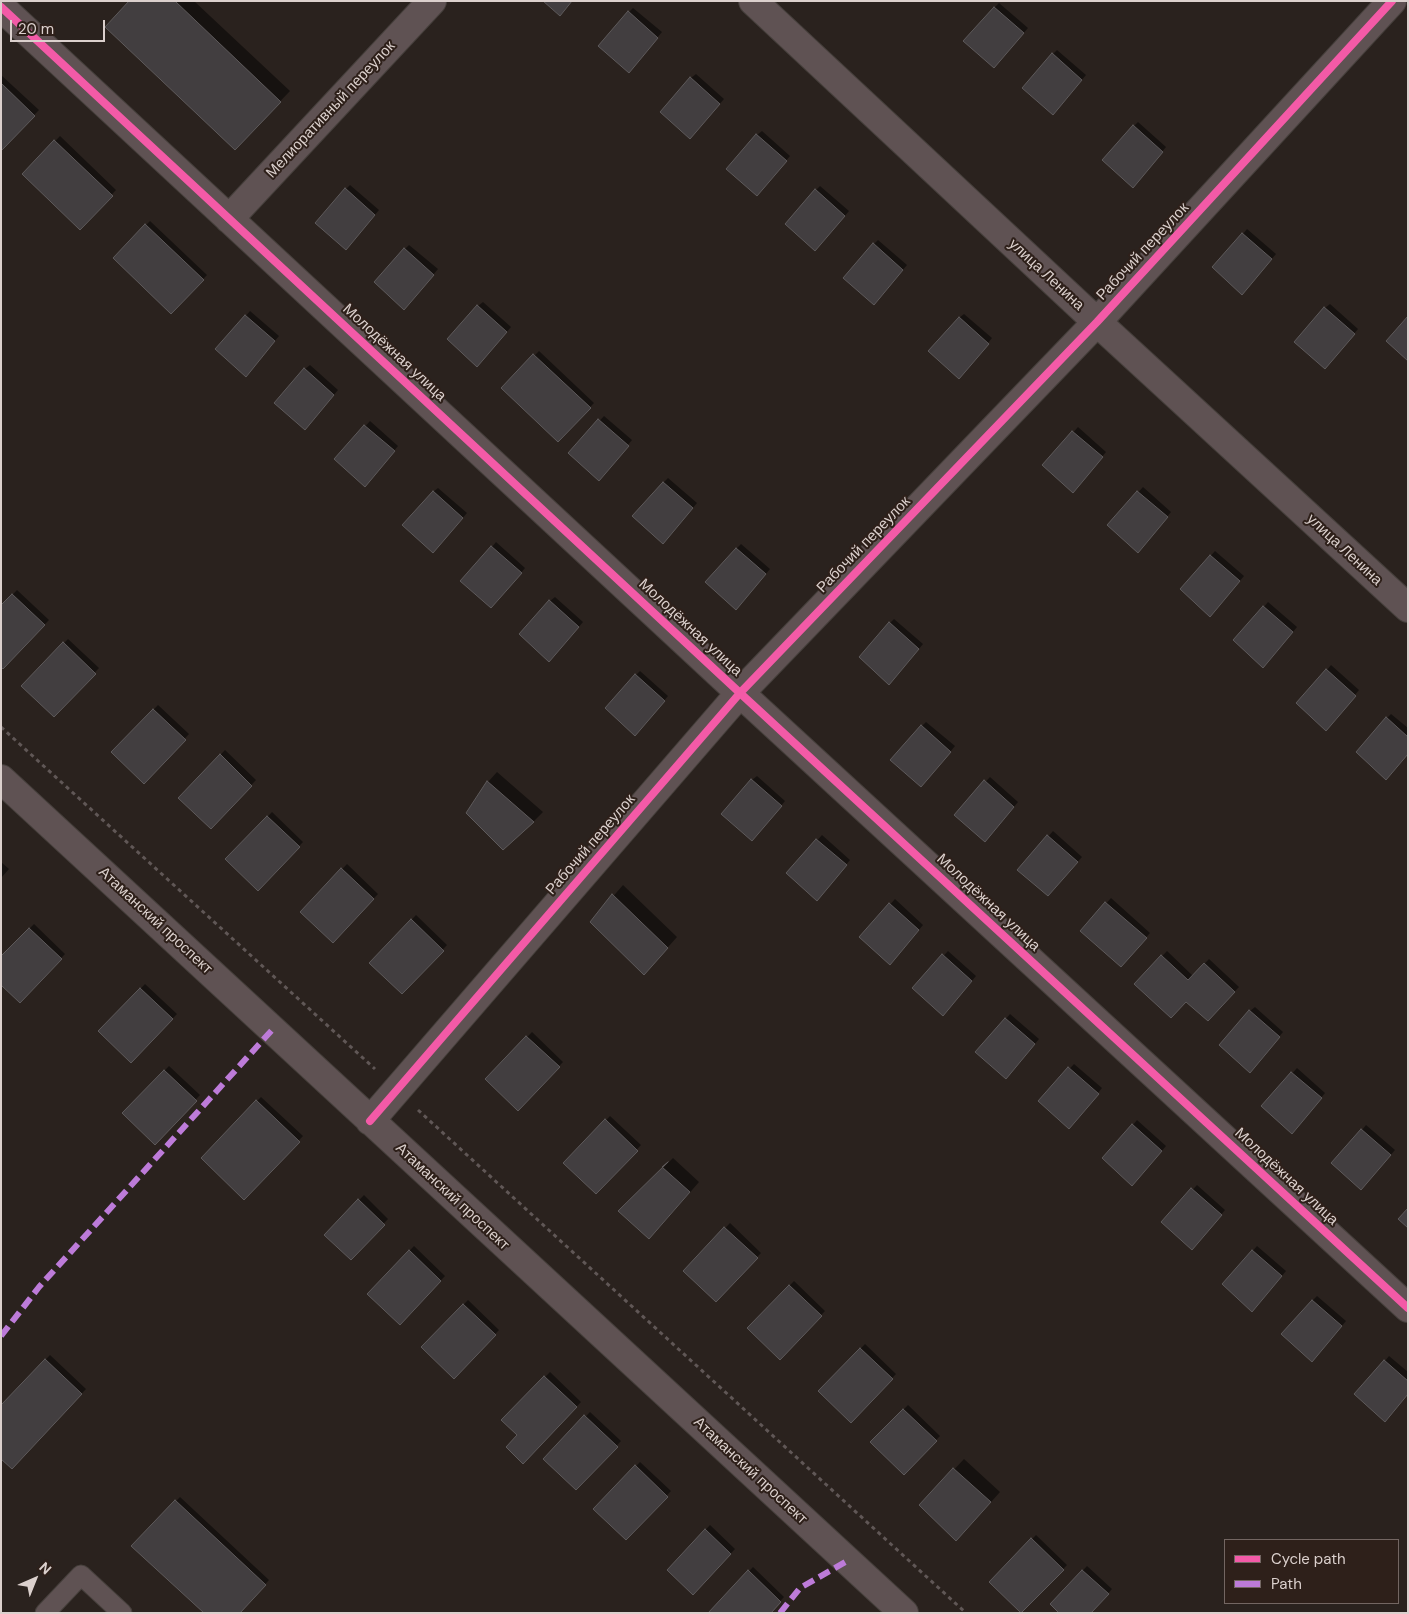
<!DOCTYPE html>
<meta charset="utf-8">
<style>
body{margin:0}
#map{position:relative;width:1409px;height:1614px;overflow:hidden;background:#2a221e;font-family:"DM Sans",sans-serif}
canvas{display:block}
.frame{position:absolute;inset:0;border:2px solid #dbd0cd;pointer-events:none}
.legend{position:absolute;left:1224px;top:1539px;width:175px;height:65px;box-sizing:border-box;background:#2e201a;border:1px solid #736662;margin:0;padding:6px 9px;list-style:none;font-size:15px;color:#dbd0cd}
.legend li{display:flex;align-items:center;gap:10px;height:25px}
.legend b{width:25px;border:1px solid #736662}
.north{position:absolute;left:10px;top:1554px;width:50px;height:50px;-webkit-text-stroke:4px #2e201a;paint-order:stroke;rotate:44deg;font-size:14px;font-weight:700;line-height:20px;text-align:center;color:#dbd0cd}
.north::after{content:'';display:block;margin:auto;width:18px;height:22px;background:#dbd0cd;clip-path:polygon(50% 0,100% 100%,50% 72%,0 100%)}
.scale{position:absolute;left:10px;top:20px;width:95px;height:22px;box-sizing:border-box;border:2px solid #dbd0cd;border-top:0;padding-left:6px;font-size:15px;line-height:18px;white-space:nowrap;color:#dbd0cd;-webkit-text-stroke:4px #2e201a;paint-order:stroke}
</style>
<div id="map">
<canvas width="1409" height="1614"></canvas>
<div class="frame"></div>
<ul class="legend">
<li><b style="height:6px;background:#f35aa7"></b>Cycle path</li>
<li><b style="height:6px;background:#bd7bd9"></b>Path</li>
</ul>
<div class="north">N</div>
<div class="scale">20 m</div>
</div>
<script>
const g = document.querySelector('canvas').getContext('2d');
g.lineJoin = 'round';
function paint(path, color) { g.fillStyle = color; g.fill(path, 'evenodd'); }
const toPath = rows => new Path2D(rows.map(r => 'M' + r).join(''));
function stroke(path, color, width, dash) { g.strokeStyle = color; g.lineWidth = width; g.lineCap = dash ? 'butt' : 'round'; g.setLineDash(dash || []); g.stroke(path); }
function write(font, color, halo, rows, align = 'center') {
  g.font = font + ' "DM Sans",sans-serif'; g.lineWidth = 4; g.setLineDash([]); g.textBaseline = 'middle'; g.strokeStyle = halo; g.fillStyle = color; for (const [text, x, y, turn = 0] of rows) {
    g.save(); g.translate(x, y); g.rotate((+turn || 0) * Math.PI / 180); g.textAlign = isNaN(turn) ? turn : align; if (halo) g.strokeText(text, 0, 0); g.fillText(text, 0, 0); g.restore();
  }
}
paint(toPath([
 [131,1,194,1,290,91,245,138],
 [999,3,1028,28,998,62,994,8],
 [633,8,662,32,633,67,629,12],
 [1057,50,1086,75,1057,109,1053,54],
 [696,74,724,99,690,138,691,78],
 [1,75,39,110,2,148,1,147],
 [1138,122,1166,147,1137,182,1134,126],
 [762,131,790,156,761,190,757,135],
 [60,136,116,190,80,228,24,174],
 [350,185,379,210,350,244,346,189],
 [820,186,849,211,820,245,816,190],
 [150,221,207,275,171,312,114,258],
 [1247,229,1276,254,1246,289,1243,234],
 [878,240,907,265,878,299,874,244],
 [409,245,438,269,409,304,405,249],
 [483,302,511,327,482,361,478,306],
 [1330,304,1358,329,1329,363,1325,308],
 [250,311,279,336,250,370,217,349],
 [964,314,992,338,964,373,959,318],
 [539,351,594,403,558,440,503,388],
 [310,365,338,390,309,424,305,369],
 [604,416,632,440,603,475,570,453],
 [370,421,398,446,369,481,336,459],
 [1078,427,1106,452,1077,487,1044,465],
 [668,478,697,503,668,538,663,483],
 [1143,487,1171,512,1142,547,1109,525],
 [438,488,467,513,437,547,433,492],
 [496,542,525,568,496,602,492,547],
 [741,544,770,569,741,604,736,549],
 [1215,551,1244,576,1215,610,1181,589],
 [17,590,49,620,3,667,1,607],
 [555,597,583,622,554,656,550,601],
 [1268,602,1297,627,1268,662,1264,607],
 [894,619,923,644,894,679,890,623],
 [68,639,99,668,54,716,23,686],
 [1331,665,1359,690,1330,725,1327,670],
 [640,671,668,696,639,730,636,675],
 [158,705,189,734,144,782,113,752],
 [1391,714,1408,728,1408,753,1387,718],
 [926,722,955,746,926,781,922,726],
 [225,750,256,780,211,828,180,798],
 [497,772,543,812,533,822,488,782],
 [757,776,785,801,757,835,752,780],
 [990,777,1018,802,989,836,956,814],
 [272,812,303,842,258,889,227,859],
 [1053,831,1082,857,1052,890,1019,870],
 [822,835,850,860,821,895,788,873],
 [1,862,9,869,1,878],
 [347,864,378,894,333,941,302,912],
 [623,885,677,937,653,964,591,922],
 [1111,898,1150,933,1125,961,1082,931],
 [895,899,923,925,894,959,861,937],
 [416,915,447,945,402,993,371,963],
 [34,924,65,954,20,1001,1,958],
 [948,951,976,976,947,1010,914,988],
 [1167,951,1193,976,1209,959,1239,987,1207,1020,1186,1000,1136,984],
 [145,984,177,1014,131,1061,100,1031],
 [1255,1007,1283,1032,1254,1066,1250,1011],
 [1010,1014,1039,1039,1010,1073,977,1052],
 [532,1032,563,1062,518,1109,487,1079],
 [1074,1064,1102,1088,1074,1123,1040,1101],
 [169,1066,200,1095,155,1143,124,1113],
 [1297,1068,1325,1093,1296,1128,1263,1106],
 [261,1097,303,1136,244,1198,202,1158],
 [610,1116,641,1145,596,1193,565,1163],
 [1137,1120,1166,1146,1137,1180,1133,1125],
 [1366,1125,1395,1150,1365,1184,1362,1130],
 [673,1158,699,1182,659,1228,620,1211],
 [1197,1185,1225,1210,1196,1244,1163,1222],
 [364,1195,388,1219,351,1258,326,1235],
 [730,1223,761,1253,716,1300,685,1271],
 [414,1246,445,1276,400,1323,369,1294],
 [1257,1246,1286,1271,1257,1306,1224,1284],
 [794,1281,825,1311,780,1358,749,1328],
 [1317,1296,1346,1321,1317,1355,1312,1301],
 [468,1300,499,1330,454,1377,423,1347],
 [865,1344,896,1374,851,1421,820,1391],
 [50,1355,86,1389,12,1467,1,1406],
 [1389,1356,1408,1372,1408,1393,1385,1361],
 [550,1372,581,1402,523,1462,519,1435,503,1420],
 [908,1405,940,1436,904,1473,872,1442],
 [590,1412,621,1441,576,1489,545,1459],
 [964,1459,1000,1492,966,1530,921,1505],
 [640,1462,671,1491,626,1539,595,1509],
 [180,1497,269,1580,239,1613,133,1546],
 [710,1525,735,1549,693,1593,668,1570],
 [1036,1535,1067,1565,1022,1612,991,1582],
 [1087,1566,1112,1589,1090,1613,1052,1604],
 [753,1567,784,1597,769,1613,710,1613]
]), '#0007');
const building = toPath([
 [129,1,175,1,281,102,235,150,105,27,129,1],
 [543,1,572,1,560,16,543,1],
 [994,7,1024,33,994,68,963,41,994,7],
 [628,11,658,38,629,73,598,46,628,11],
 [1052,53,1082,80,1053,115,1022,88,1052,53],
 [690,77,720,104,690,139,660,112,690,77],
 [1,83,35,116,2,150,1,149,1,83],
 [1133,125,1163,152,1133,188,1102,160,1133,125],
 [756,134,787,161,757,196,726,169,756,134],
 [54,140,113,196,80,230,22,174,54,140],
 [345,188,375,215,346,250,315,223,345,188],
 [815,189,845,216,815,251,785,224,815,189],
 [145,224,204,280,171,314,113,258,145,224],
 [1242,233,1272,259,1242,295,1212,267,1242,233],
 [873,243,903,270,874,305,843,278,873,243],
 [404,248,434,275,404,310,374,282,404,248],
 [477,305,507,332,477,367,447,339,477,305],
 [1324,307,1355,334,1325,369,1294,342,1324,307],
 [245,315,275,341,246,377,215,349,245,315],
 [1408,316,1408,361,1386,341,1408,316],
 [959,317,989,344,959,379,928,351,959,317],
 [533,354,591,408,558,442,501,388,533,354],
 [304,368,334,395,305,430,274,403,304,368],
 [598,419,629,446,599,481,568,453,598,419],
 [364,425,395,451,365,487,334,459,364,425],
 [1072,431,1103,457,1073,493,1042,465,1072,431],
 [663,482,693,508,663,544,632,516,663,482],
 [433,491,463,518,433,553,402,525,433,491],
 [1137,491,1168,517,1138,553,1107,525,1137,491],
 [491,546,522,573,491,608,460,581,491,546],
 [736,548,766,574,736,610,705,582,736,548],
 [1210,555,1240,581,1210,617,1180,589,1210,555],
 [12,594,45,625,3,669,1,667,1,605,12,594],
 [549,600,579,627,549,662,519,634,549,600],
 [1263,606,1293,632,1263,668,1233,640,1263,606],
 [889,622,919,649,889,685,859,657,889,622],
 [63,642,96,674,54,717,21,686,63,642],
 [1326,669,1356,696,1326,731,1296,703,1326,669],
 [635,674,665,701,635,736,605,708,635,674],
 [153,709,186,740,144,784,111,752,153,709],
 [1386,717,1408,737,1408,754,1386,780,1356,752,1386,717],
 [921,725,951,752,921,787,890,760,921,725],
 [220,754,252,786,211,829,178,798,220,754],
 [751,779,782,806,752,841,721,814,751,779],
 [984,780,1014,807,985,842,954,815,984,780],
 [487,781,534,822,503,850,466,813,487,781],
 [267,816,300,847,258,891,225,859,267,816],
 [1047,835,1078,862,1048,896,1017,870,1047,835],
 [816,839,847,865,817,901,786,873,816,839],
 [341,868,374,899,333,943,300,912,341,868],
 [612,894,668,948,644,975,590,922,612,894],
 [1105,902,1147,938,1121,967,1080,931,1105,902],
 [889,903,919,930,890,965,859,937,889,903],
 [411,919,444,951,402,994,369,963,411,919],
 [29,928,62,959,20,1003,1,985,1,956,29,928],
 [942,954,972,981,943,1016,912,988,942,954],
 [1161,955,1188,980,1204,963,1235,992,1208,1021,1186,1002,1171,1018,1134,984,1161,955],
 [140,988,173,1019,131,1063,98,1031,140,988],
 [1249,1010,1280,1037,1250,1073,1219,1045,1249,1010],
 [1005,1018,1035,1044,1006,1079,975,1052,1005,1018],
 [526,1036,560,1067,518,1111,485,1079,526,1036],
 [1068,1067,1099,1094,1069,1129,1038,1101,1068,1067],
 [164,1070,197,1101,155,1145,122,1113,164,1070],
 [1291,1072,1322,1098,1292,1134,1261,1106,1291,1072],
 [256,1100,300,1142,244,1200,201,1158,256,1100],
 [605,1119,638,1151,596,1194,563,1163,605,1119],
 [1132,1124,1162,1151,1132,1186,1102,1158,1132,1124],
 [1361,1129,1391,1155,1361,1190,1331,1163,1361,1129],
 [668,1162,662,1167,690,1192,649,1239,618,1211,668,1162],
 [1191,1188,1222,1215,1192,1250,1161,1222,1191,1188],
 [358,1199,385,1225,351,1260,324,1235,358,1199],
 [1408,1208,1408,1228,1398,1219,1408,1208],
 [724,1227,758,1258,716,1302,683,1271,724,1227],
 [409,1250,441,1281,400,1325,367,1294,409,1250],
 [1252,1250,1282,1276,1252,1312,1222,1284,1252,1250],
 [789,1285,822,1316,780,1360,747,1328,789,1285],
 [1312,1300,1342,1326,1312,1362,1281,1334,1312,1300],
 [463,1304,496,1335,454,1379,421,1347,463,1304],
 [860,1348,893,1379,851,1423,818,1391,860,1348],
 [45,1359,82,1394,12,1469,1,1459,1,1405,45,1359],
 [1384,1360,1408,1381,1408,1394,1385,1422,1354,1394,1384,1360],
 [544,1376,577,1407,523,1464,506,1447,517,1435,501,1420,544,1376],
 [903,1409,937,1441,904,1475,870,1442,903,1409],
 [584,1415,618,1447,576,1490,543,1459,584,1415],
 [635,1465,668,1497,626,1540,593,1509,635,1465],
 [953,1468,991,1502,956,1541,919,1505,953,1468],
 [175,1500,266,1585,240,1613,204,1613,131,1546,175,1500],
 [705,1529,731,1554,693,1595,667,1570,705,1529],
 [1031,1538,1064,1570,1021,1613,989,1582,1031,1538],
 [748,1570,781,1602,771,1613,708,1613,748,1570],
 [1082,1570,1109,1594,1091,1613,1059,1613,1050,1604,1082,1570]
]);
paint(building, '#423e40');
stroke(building, '#5e5a5b', 1);
const lane = toPath([
 [45,1613,81,1575,122,1613]
]);
const street = toPath([
 [753,1,1097,322,1408,608],
 [1,7,740,693,1408,1308],
 [229,219,432,1],
 [1,779,904,1613],
 [370,1121,740,693,1097,322,1392,1]
]);
stroke(lane, '#453f3b', 21);
stroke(street, '#453f3b', 30);
stroke(toPath([
 [1,727,375,1069],
 [418,1110,966,1613]
]), '#605756', 3, [4, 4]);
stroke(lane, '#5f5253', 19);
stroke(street, '#5f5253', 28);
stroke(toPath([
 [1,1336,39,1287,272,1030],
 [780,1613,800,1588,847,1561]
]), '#bd7bd9', 6, [12, 6]);
stroke(toPath([
 [1,7,740,693,1408,1308],
 [370,1121,740,693,1097,322,1392,1]
]), '#f35aa7', 8);
write('15px', '#dbd0cd', '#2e201a', [
 ["Мелиоративный переулок",331,110,-47],
 ["Рабочий переулок",1143,252,-47],
 ["улица Ленина",1046,275,43],
 ["Молодёжная улица",394,353,43],
 ["Рабочий переулок",864,545,-46],
 ["улица Ленина",1344,550,43],
 ["Молодёжная улица",690,628,43],
 ["Рабочий переулок",591,845,-49],
 ["Молодёжная улица",988,903,43],
 ["Атаманский проспект",155,921,43],
 ["Молодёжная улица",1286,1177,43],
 ["Атаманский проспект",452,1197,43],
 ["Атаманский проспект",750,1471,43]
]);
</script>
